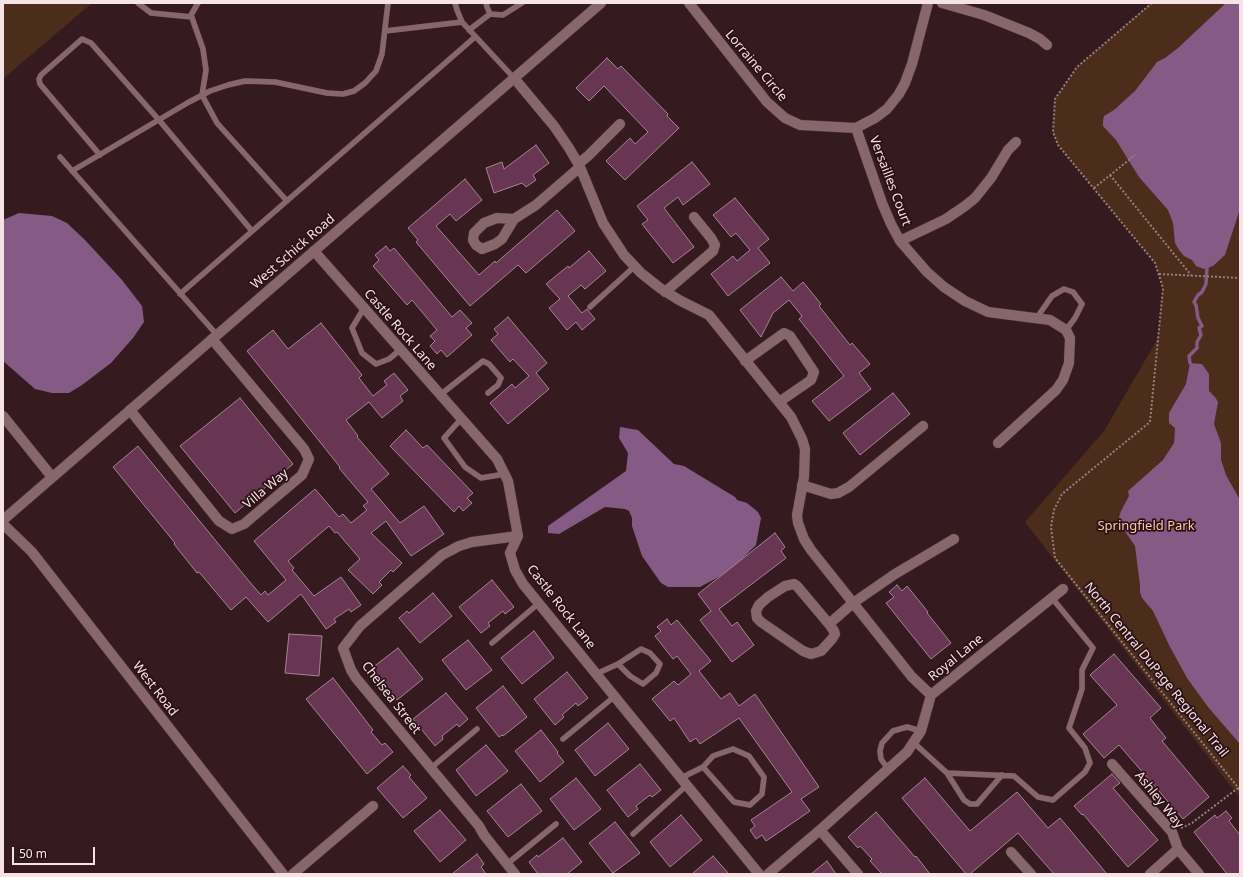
<!DOCTYPE html>
<style>
body{margin:0}
#map{position:relative;width:1243px;height:877px;overflow:hidden;background:#351a1f;font-family:"Noto Sans",sans-serif}
canvas{display:block}
.frame{position:absolute;inset:0;border:4px solid #f6e3e5;pointer-events:none}
.scale{position:absolute;left:12px;top:847px;width:83px;height:18px;box-sizing:border-box;border:2px solid #f6e3e5;border-top:0;padding-left:5px;font-size:12px;line-height:14px;white-space:nowrap;color:#f6e3e5;-webkit-text-stroke:3px #2b1116;paint-order:stroke}
</style>
<div id="map">
<canvas width="1243" height="877"></canvas>
<div class="frame"></div>
<div class="scale">50 m</div>
</div>
<script>
const g = document.querySelector('canvas').getContext('2d');
g.lineJoin = 'round';
function paint(path, color) { g.fillStyle = color; g.fill(path, 'evenodd'); }
const toPath = rows => new Path2D(rows.map(r => 'M' + r).join(''));
function stroke(path, color, width, dash) { g.strokeStyle = color; g.lineWidth = width; g.lineCap = dash ? 'butt' : 'round'; g.setLineDash(dash || []); g.stroke(path); }
function write(font, color, halo, rows, align = 'center') {
  g.font = font + ' "Noto Sans",sans-serif'; g.lineWidth = 3.5; g.setLineDash([]); g.textBaseline = 'middle'; g.strokeStyle = halo; g.fillStyle = color; for (const [text, x, y, turn = 0] of rows) {
    g.save(); g.translate(x, y); g.rotate((+turn || 0) * Math.PI / 180); g.textAlign = isNaN(turn) ? turn : align; if (halo) g.strokeText(text, 0, 0); g.fillText(text, 0, 0); g.restore();
  }
}
paint(toPath([
 [3,3,92,3,3,79],
 [1151,3,1240,3,1240,798,1025,522,1104,431,1158,338,1163,288,1155,263,1058,145,1053,132,1055,99,1077,67]
]), '#4c2c1a');
paint(toPath([
 [1226,3,1240,3,1240,209,1225,255,1213,266,1204,269,1196,266,1192,260,1184,256,1179,250,1175,243,1173,223,1168,210,1139,177,1116,140,1103,126,1103,121,1104,116,1114,110,1135,91,1157,62,1165,58,1178,48],
 [19,213,52,216,67,223,85,240,122,280,142,306,144,322,133,338,111,363,82,385,69,393,52,393,35,389,3,361,3,220],
 [1190,363,1202,364,1209,374,1209,391,1215,397,1218,402,1214,424,1221,443,1221,460,1226,475,1240,500,1240,744,1208,707,1187,678,1169,645,1153,611,1142,598,1140,592,1140,585,1135,546,1120,524,1119,517,1121,511,1129,496,1128,491,1163,460,1174,443,1175,428,1169,423,1169,413,1186,384],
 [620,427,638,430,674,464,684,466,735,497,737,500,747,503,758,512,761,518,756,545,736,565,728,572,700,587,668,587,661,583,642,556,632,526,632,518,629,511,625,509,605,507,559,534,548,533,548,526,626,471,628,453,619,438]
]), '#855b86');
stroke(toPath([
 [1190,363,1189,356,1197,348,1197,342,1201,335,1199,328,1202,326,1198,318,1196,305,1194,302,1198,295,1202,292,1206,284,1207,268]
]), '#855b86', 3.5);
const building = toPath([
 [607,58,618,69,621,66,668,114,667,116,679,128,625,180,606,161,630,138,635,144,648,132,604,86,589,101,576,88,607,58],
 [536,145,549,163,533,175,536,180,526,187,522,183,494,193,486,168,502,162,504,169,536,145],
 [692,162,710,184,683,205,678,197,664,208,694,247,673,263,642,224,648,220,637,206,692,162],
 [465,179,482,200,456,221,450,214,436,226,479,275,495,261,496,263,557,210,575,231,526,273,518,265,470,306,416,242,418,240,408,228,465,179],
 [735,198,769,239,758,248,770,263,728,296,711,274,733,256,737,261,750,250,736,233,731,237,713,215,735,198],
 [386,246,390,251,394,248,452,317,460,310,472,323,466,328,472,335,447,357,441,350,437,354,430,346,435,341,430,336,437,330,412,300,407,305,373,266,379,260,375,255,386,246],
 [589,251,606,271,585,289,581,285,568,296,582,313,587,309,595,319,582,330,576,322,567,330,549,308,560,299,546,284,568,266,569,268,589,251],
 [781,277,793,291,803,282,821,304,819,306,850,345,852,343,870,364,859,373,871,389,829,421,812,401,844,376,799,319,802,316,789,300,773,313,761,337,740,310,781,277],
 [508,317,547,363,536,373,549,389,508,424,490,403,512,384,515,388,529,376,513,359,510,362,491,340,498,334,494,329,508,317],
 [321,323,362,375,359,378,373,396,387,385,384,381,394,373,408,390,400,396,403,401,382,418,369,402,346,420,358,436,357,437,389,474,371,489,400,523,424,506,444,534,411,556,386,521,371,533,402,563,393,572,391,570,379,582,382,585,373,594,348,570,360,559,337,532,335,533,329,526,288,561,294,568,292,570,314,596,341,577,361,605,351,612,349,609,334,619,336,622,326,629,301,594,268,622,246,597,231,610,199,572,197,573,174,544,175,543,113,467,138,446,248,580,261,595,265,591,268,595,286,580,254,541,315,489,339,517,343,514,351,523,367,510,363,506,368,502,339,468,340,467,324,447,247,351,273,330,288,349,321,323],
 [893,393,910,414,860,455,843,433,893,393],
 [240,398,293,464,235,513,180,446,240,398],
 [406,430,423,448,427,445,473,493,467,498,472,503,463,511,459,506,454,512,390,446,406,430],
 [775,533,785,547,781,551,786,558,719,609,732,626,737,622,754,645,732,662,700,620,711,611,698,594,775,533],
 [492,580,514,607,505,614,503,611,488,623,490,626,481,633,459,607,492,580],
 [897,585,902,591,907,586,928,612,927,613,951,643,931,659,886,603,894,597,889,592,897,585],
 [433,593,452,616,420,643,399,618,407,611,409,613,433,593],
 [667,619,671,625,677,620,711,661,699,671,721,699,730,693,739,706,755,694,819,787,801,799,810,811,766,841,762,835,756,839,750,830,755,826,751,820,792,792,739,718,700,744,696,738,690,742,674,718,670,721,652,699,674,681,678,685,691,674,677,656,673,659,655,636,661,631,657,627,667,619],
 [534,631,554,658,522,684,501,658,534,631],
 [289,634,322,636,319,676,285,673,289,634],
 [468,640,492,670,466,690,442,660,468,640],
 [398,648,423,679,397,700,372,668,398,648],
 [1114,654,1161,708,1150,718,1166,738,1162,741,1209,797,1183,819,1119,745,1104,758,1083,734,1117,705,1090,675,1114,654],
 [567,672,588,698,578,706,576,703,562,715,564,717,555,725,534,699,567,672],
 [333,678,373,730,371,732,382,745,385,743,393,752,367,774,306,699,333,678],
 [503,686,527,717,503,736,502,735,499,737,476,708,503,686],
 [446,693,468,719,459,727,457,724,442,736,443,739,435,746,413,719,446,693],
 [608,723,629,749,595,776,575,750,608,723],
 [541,730,558,752,557,753,564,762,540,782,515,751,541,730],
 [486,745,508,771,476,796,456,770,486,745],
 [640,764,661,790,652,797,650,795,636,806,638,809,628,817,607,790,640,764],
 [403,766,411,775,409,777,427,798,403,818,377,788,403,766],
 [1112,774,1120,783,1113,788,1158,840,1128,867,1083,814,1082,815,1074,806,1112,774],
 [576,778,601,809,574,830,550,799,576,778],
 [925,778,970,831,1017,792,1048,828,1060,818,1107,874,1054,874,1018,833,970,874,966,874,902,798,925,778],
 [521,784,542,811,508,837,487,811,521,784],
 [440,810,466,840,440,862,414,831,440,810],
 [1226,811,1232,818,1229,821,1240,835,1240,874,1227,874,1194,832,1215,815,1217,818,1226,811],
 [876,812,915,857,916,856,930,874,882,874,870,861,872,859,860,846,858,848,848,837,876,812],
 [681,815,702,840,670,867,650,842,681,815],
 [615,822,640,853,613,873,589,843,615,822],
 [563,838,582,862,567,874,538,874,529,862,537,855,538,857,563,838],
 [477,854,484,864,481,867,486,874,452,874,477,854],
 [713,856,729,874,692,874,713,856],
 [827,861,836,874,811,874,827,861]
]);
paint(building, '#683552');
stroke(building, '#a48594', 1);
const lane = toPath([
 [138,3,151,13,192,17],
 [198,3,191,15,203,49,206,70,202,95,217,123,287,201],
 [455,3,457,10,462,22,514,78],
 [486,3,487,7,490,14,503,15,522,3],
 [469,30,490,14],
 [385,31,462,22],
 [100,155,40,84,39,79,41,75,82,39,91,43,159,120,252,231],
 [60,157,217,335],
 [72,171,189,102,210,91,228,85,245,81,275,82,327,93,343,94,354,91,365,83,376,71,382,54,388,3],
 [180,294,475,37],
 [590,307,635,266],
 [364,308,352,328,362,353,376,364,389,359,400,350],
 [1036,319,1052,296,1064,289,1073,292,1082,304,1075,318,1066,330],
 [440,395,483,361,489,364,501,378,498,385,488,393],
 [461,419,444,438,465,467,481,478,505,474],
 [492,643,539,603],
 [596,674,618,664,641,649,650,653,660,664,656,673,643,684,630,676,618,664],
 [563,739,615,696],
 [914,743,947,773,1014,776,1038,797,1053,800,1085,772,1090,763,1085,748,1069,728,1082,689,1082,670,1093,648,1052,598],
 [431,768,477,729],
 [888,769,881,759,880,751,882,743,893,731,907,727,921,731],
 [947,773,964,800,970,804,977,804,1002,775],
 [681,778,703,767,713,756,733,749,749,756,764,777,762,794,750,805,734,802,703,767],
 [633,834,687,785],
 [507,864,556,824]
]);
const street = toPath([
 [689,3,767,102,785,118,800,125,856,128,875,118,887,109,899,94,905,83,912,64,928,3],
 [942,3,984,15,1029,33,1040,39,1047,45],
 [514,78,554,126,569,148,580,167,603,223,624,255,641,273,660,288,679,300,709,315,791,417,802,439,805,449,804,477,797,515,798,523,804,539,811,550,912,677,931,695],
 [856,128,882,203,891,224,900,241,927,272,944,287,965,301,988,312,1050,320,1066,330,1070,338,1069,363,1063,380,1056,390,998,443],
 [578,164,588,156,620,124],
 [514,219,497,218,484,223,474,233,473,240,476,245,482,249,495,244,502,239,514,219,536,205,580,167],
 [900,241,946,219,965,206,975,198,991,178,1008,150,1016,142],
 [314,251,497,459,508,481,518,536,510,553,515,570,523,584,759,874],
 [665,292,713,251,715,245,711,238,694,217],
 [745,361,784,333,790,336,814,372,811,380,779,402],
 [130,410,219,521,232,529,244,524,302,475,309,459,304,449,212,339],
 [3,416,52,477],
 [802,485,831,494,838,493,849,487,923,426],
 [3,524,32,552,283,874],
 [829,624,834,631,835,634,832,639,821,651,811,654,803,651,761,622,757,618,756,611,759,605,768,597,785,586,794,584,797,586,829,624,853,603,895,574,954,539],
 [1112,764,1172,832,1178,849,1199,874],
 [820,830,858,874],
 [1011,852,1031,874],
 [293,874,373,806],
 [515,874,484,835,479,826,356,678,351,670,343,648,360,626,442,555,459,546,472,542,518,536],
 [768,874,820,830,907,752,921,731,931,695,1063,589],
 [1150,874,1178,849]
]);
const secondary = toPath([
 [3,520,601,3]
]);
stroke(lane, '#4c3539', 6);
stroke(street, '#4c3539', 11);
stroke(secondary, '#4c3539', 11);
stroke(toPath([
 [1152,3,1077,67,1055,99,1053,132,1058,145,1155,263,1163,288,1150,422,1062,494,1054,510,1051,527,1055,558,1240,790],
 [1110,175,1191,275],
 [1094,188,1135,155],
 [1159,274,1240,278],
 [1181,828,1192,823,1238,788]
]), '#978083', 2, [2, 2]);
stroke(lane, '#88676c', 5.5);
stroke(street, '#88676c', 10);
stroke(secondary, '#88676c', 10);
write('13px', '#f6e3e5', '#2b1116', [
 ["Lorraine Circle",756,66,50],
 ["Versailles Court",890,181,69],
 ["West Schick Road",293,252,-41],
 ["Castle Rock Lane",400,330,49],
 ["Villa Way",266,489,-40],
 ["Castle Rock Lane",561,607,52],
 ["Royal Lane",956,658,-39],
 ["North Central DuPage Regional Trail",1156,670,51],
 ["West Road",155,689,52],
 ["Chelsea Street",391,698,52],
 ["Ashley Way",1159,800,51]
]);
write('13px', '#fac8ad', '#2b1116', [
 ["Springfield Park",1146,526]
]);
</script>
